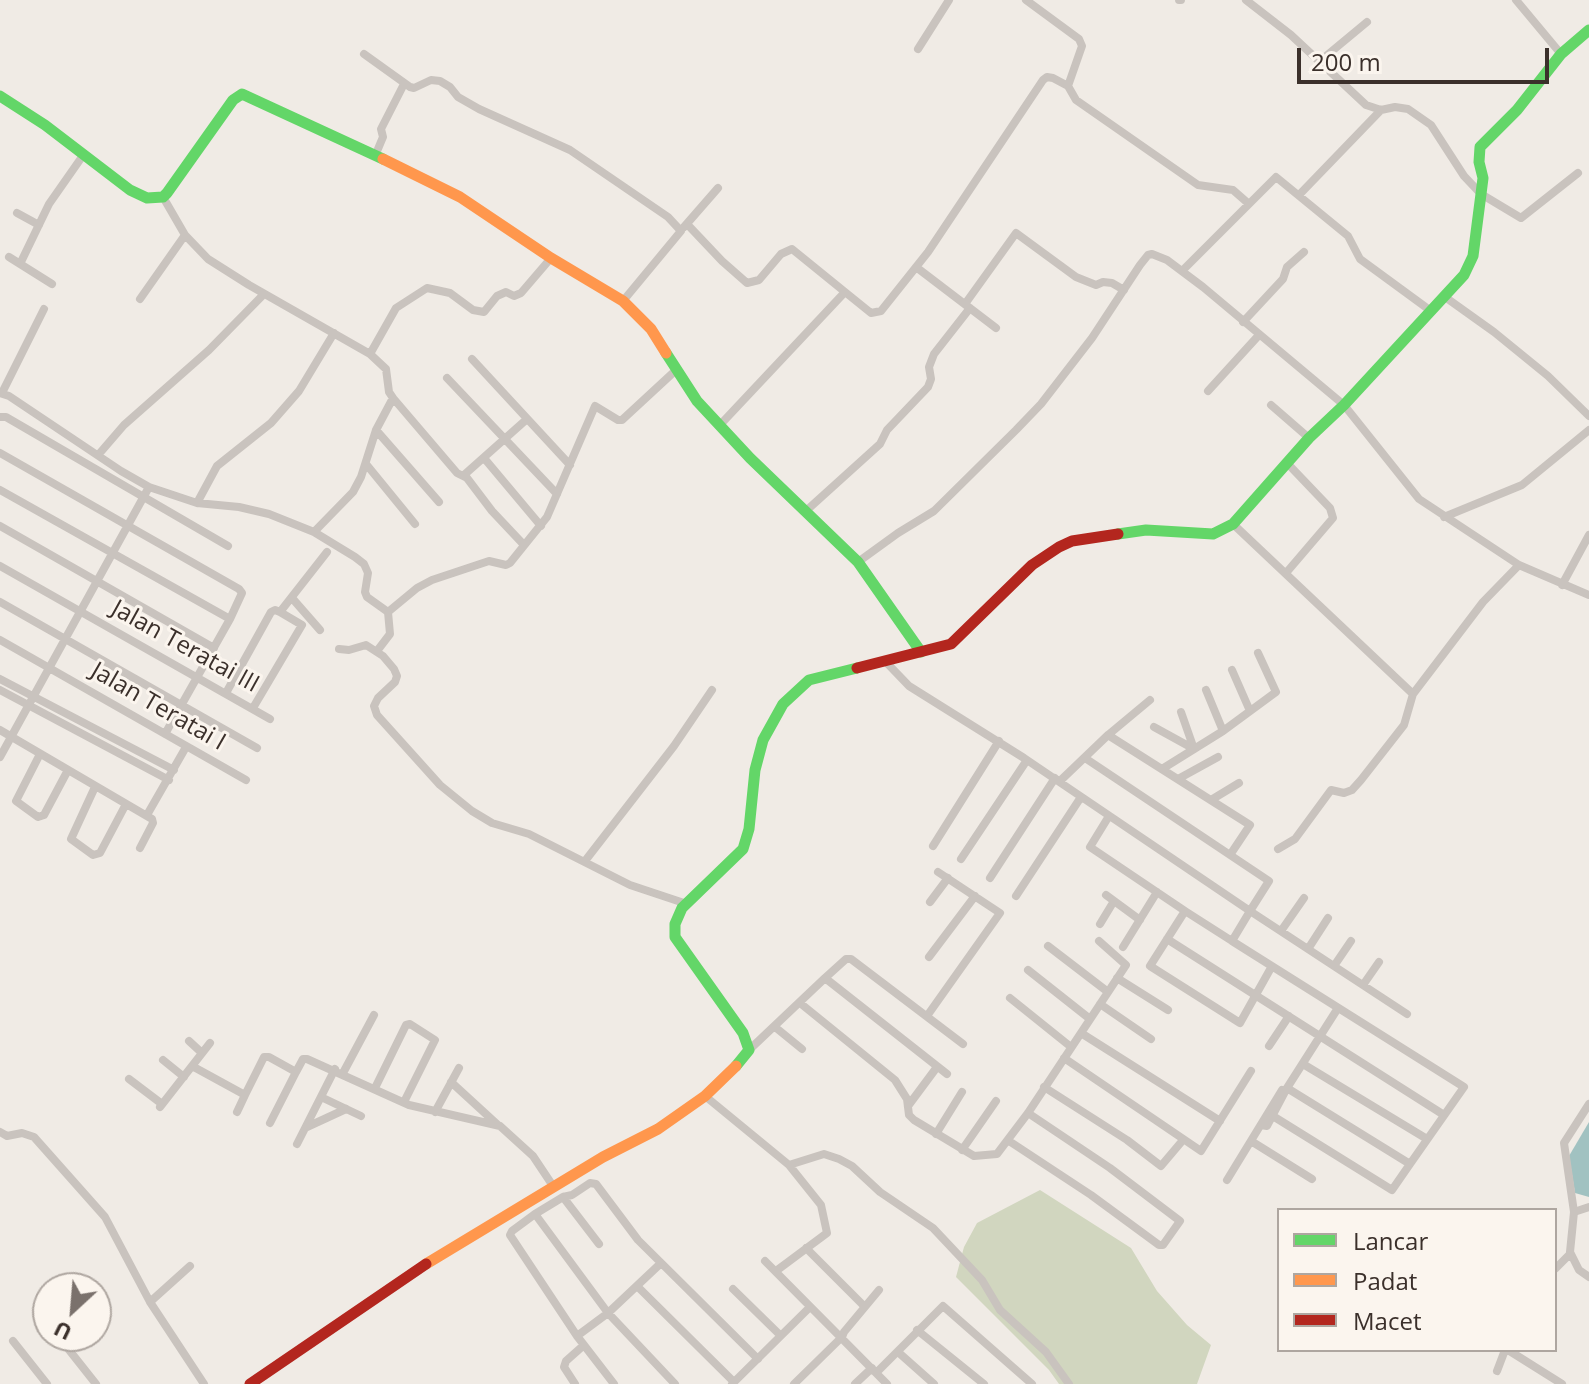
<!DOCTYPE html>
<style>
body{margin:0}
#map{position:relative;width:1589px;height:1384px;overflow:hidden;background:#f0ebe5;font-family:"Open Sans",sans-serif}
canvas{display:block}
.legend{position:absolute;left:1277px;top:1208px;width:280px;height:144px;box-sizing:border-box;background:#fbf5ee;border:2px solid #aea6a0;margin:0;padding:10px 14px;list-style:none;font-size:24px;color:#3b302b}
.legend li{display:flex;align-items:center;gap:16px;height:40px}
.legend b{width:40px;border:2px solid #aea6a0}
.north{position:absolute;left:32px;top:1272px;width:80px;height:80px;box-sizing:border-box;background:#fbf5ee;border:2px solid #aea6a0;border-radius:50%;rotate:206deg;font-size:22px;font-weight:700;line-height:32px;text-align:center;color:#3b302b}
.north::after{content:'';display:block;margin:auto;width:28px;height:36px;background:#7a716c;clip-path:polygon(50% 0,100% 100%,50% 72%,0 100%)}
.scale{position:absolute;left:1297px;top:48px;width:252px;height:36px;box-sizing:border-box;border:4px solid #3b302b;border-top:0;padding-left:10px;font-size:24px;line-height:28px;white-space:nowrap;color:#3b302b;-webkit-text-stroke:6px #fbf5ee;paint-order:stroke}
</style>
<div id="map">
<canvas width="1589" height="1384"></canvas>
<ul class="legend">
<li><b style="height:10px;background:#63d668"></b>Lancar</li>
<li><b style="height:10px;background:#ff974d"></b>Padat</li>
<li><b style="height:10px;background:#b3261e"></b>Macet</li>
</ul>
<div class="north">U</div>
<div class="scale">200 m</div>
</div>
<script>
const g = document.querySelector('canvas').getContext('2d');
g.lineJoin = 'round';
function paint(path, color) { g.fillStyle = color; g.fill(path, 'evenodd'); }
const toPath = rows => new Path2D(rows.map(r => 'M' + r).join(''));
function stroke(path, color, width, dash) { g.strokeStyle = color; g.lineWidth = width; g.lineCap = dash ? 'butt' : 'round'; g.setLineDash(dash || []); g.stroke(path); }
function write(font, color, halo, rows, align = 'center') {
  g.font = font + ' "Open Sans",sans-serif'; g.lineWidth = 6; g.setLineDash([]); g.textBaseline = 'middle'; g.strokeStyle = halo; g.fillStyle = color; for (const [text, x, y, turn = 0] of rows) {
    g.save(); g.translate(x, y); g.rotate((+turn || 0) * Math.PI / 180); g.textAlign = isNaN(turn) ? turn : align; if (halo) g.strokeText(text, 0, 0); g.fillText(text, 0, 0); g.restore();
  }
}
paint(toPath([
 [1040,1190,1131,1248,1157,1291,1187,1325,1211,1345,1197,1384,1059,1384,1049,1370,956,1277,964,1247,977,1223]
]), '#d1d6bf');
paint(toPath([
 [1589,1122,1589,1197,1575,1193,1569,1156]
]), '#a1c2c1');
stroke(toPath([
 [1026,0,1079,39,1082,46,1068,86,1076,100,1198,185,1233,190,1249,204,1276,177,1348,236,1360,259,1431,311],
 [1179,0,1181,0],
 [1246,0,1291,35,1366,105,1381,110,1395,107,1408,109,1431,125,1464,176,1481,194,1521,218,1578,173],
 [1516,0,1561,54],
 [918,49,949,0],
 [364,54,410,87,414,88,431,80,440,81,450,87,458,97,479,109,570,150,668,217,681,231,623,301],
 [1320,61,1367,22],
 [375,156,383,137,381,129,404,84],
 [1299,195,1381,110],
 [163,197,185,235,208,259,249,285,370,354,386,369,389,392,393,398,376,430,361,477,353,492,314,532],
 [17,213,39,225],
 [687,224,722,261,747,283,759,280,781,254,792,249,845,292],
 [684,227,718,188],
 [9,257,52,284],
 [20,264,49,204,84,154],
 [916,267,996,328],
 [1182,271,1249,204],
 [1445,297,1494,332,1548,376,1589,416],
 [140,299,185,235],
 [965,304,1016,233,1076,277,1096,285,1103,282,1112,283,1124,290],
 [1243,322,1283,279,1287,267,1304,252],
 [370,354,396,308,427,288,450,293,473,310,484,312,497,296,506,292,514,296,521,293,551,258],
 [472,359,570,465],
 [447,378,557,494],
 [1208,391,1259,335],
 [0,393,9,396,121,471,149,487,197,503,239,507,269,514,314,532,355,557,364,564,368,573,365,592,367,597,388,612,390,634,377,651],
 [2,393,44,309],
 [393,398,457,473,467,478,492,511,524,545],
 [1271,405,1309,438],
 [0,417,6,417,228,546],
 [719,426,845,292,871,313,881,311,928,252,1043,80,1047,77,1053,78,1068,86],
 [376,430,439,502],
 [0,453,239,589,242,593,230,619,165,734],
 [99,454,124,425,209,350,264,294],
 [484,458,541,526],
 [366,464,415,524],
 [464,475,527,419],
 [0,490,230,619],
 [197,503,217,466,271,423,299,391,334,333],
 [807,510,880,444,887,430,928,387,931,379,929,367,934,354,970,308],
 [1444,517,1522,485,1589,430],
 [1233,524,1413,694],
 [0,526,214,648],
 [858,562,898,533,934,511,1016,430,1041,404,1092,338,1140,265,1148,255,1152,254,1167,260,1203,287,1344,405,1419,499,1519,565,1589,595],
 [0,566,270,719],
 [1286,573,1333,518,1330,508,1288,464],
 [1562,585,1589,535],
 [292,598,320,630],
 [0,602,257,748],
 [388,612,417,588,432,580,489,561,506,565,510,563,547,517,595,406,618,420,622,420,675,371],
 [0,640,246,780],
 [339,649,349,650,366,645,383,656,394,669,397,676,395,682,378,698,374,706,377,715,440,785,472,811,492,823,529,834,630,885,687,904],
 [885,661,909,686,1024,758,1250,911,1232,941,1464,1087,1410,1164,1287,1088],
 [1232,670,1250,711],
 [0,679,174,770],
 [0,690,169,780],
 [1206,690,1223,731],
 [226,693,271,612,275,610,280,612,327,552],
 [253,708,302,625,280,612],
 [1154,727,1194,749,1181,712],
 [0,730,152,819,153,823,140,848],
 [1108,735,1250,825,1230,855],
 [40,754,16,801,38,817,44,815,68,770],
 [0,757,149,487],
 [1085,758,1269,881,1250,911,1407,1014],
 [1162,769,1223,731,1276,692,1258,653],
 [1178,779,1218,757],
 [1060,781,1108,735,1150,700],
 [95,787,71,839,93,855,100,853,126,804],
 [1211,800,1239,783],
 [147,815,186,747],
 [1109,816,1090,847,1185,911,1150,966,1240,1023,1272,966],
 [933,846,999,741],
 [1278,849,1295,839,1331,790,1344,793,1352,790,1361,780,1404,725,1413,694,1483,602,1519,565],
 [961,859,1027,760],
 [585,861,674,746,712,690],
 [990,878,1055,778],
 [1106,895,1140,920],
 [1016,896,1081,797],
 [930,902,948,878],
 [1185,911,1232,941],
 [1100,924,1114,901],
 [1281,931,1304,898],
 [1167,939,1444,1115],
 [1048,946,1108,992],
 [1123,947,1157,892],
 [1308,949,1328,918],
 [929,957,975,896],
 [1334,966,1351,941],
 [1028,970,1090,1019],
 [825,978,947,1074],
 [1117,978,1168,1010],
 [1363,985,1379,962],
 [1010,998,1071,1047],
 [800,1003,895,1080,907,1099,909,1115,914,1120,974,1156,997,1154,1028,1113,1126,965,1099,941],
 [1100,1004,1151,1039],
 [927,1016,1000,913,938,872],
 [775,1027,802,1049],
 [1081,1033,1220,1121],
 [189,1041,202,1053],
 [1269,1046,1289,1016],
 [749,1050,825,978,846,959,851,959,963,1044],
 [1064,1058,1201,1151,1251,1071],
 [163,1060,184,1077],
 [1303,1064,1427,1139],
 [192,1066,210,1043],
 [343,1073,374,1015],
 [129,1079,162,1104],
 [451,1082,499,1126],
 [1044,1087,1127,1140,1161,1166,1183,1140],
 [375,1088,406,1025,410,1024,435,1040,404,1102],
 [705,1096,789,1165,821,1205,827,1233,776,1271],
 [321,1097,361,1116],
 [1589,1104,1564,1143,1574,1212,1570,1252,1579,1270,1589,1277],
 [908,1106,937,1067],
 [160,1107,192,1066,245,1095,264,1057,269,1057,296,1072,303,1059,307,1059,409,1105,500,1126,533,1156,553,1186],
 [237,1112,245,1095],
 [435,1112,459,1068],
 [1268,1113,1392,1190,1410,1164],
 [270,1123,296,1072],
 [1261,1125,1267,1126,1287,1088,1338,1008],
 [307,1127,346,1109],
 [0,1132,7,1136,22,1133,34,1137,105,1217,150,1302,204,1384],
 [936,1134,962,1092],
 [1009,1141,1091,1195,1159,1245,1163,1245,1180,1221,1110,1168,1028,1113],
 [1251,1141,1312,1179],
 [297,1144,335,1069],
 [962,1150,996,1101],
 [789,1165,824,1154,839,1159,852,1166,880,1192,933,1228,982,1280,1000,1310,1046,1352,1069,1384],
 [1227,1180,1282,1090],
 [563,1197,599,1244],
 [1574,1212,1589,1207],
 [535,1214,608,1313,675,1384],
 [806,1248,864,1306],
 [765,1261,887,1384],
 [1555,1269,1570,1254],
 [638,1287,734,1382],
 [733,1289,780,1335],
 [150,1302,190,1266],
 [917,1330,984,1384],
 [58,1336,96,1384],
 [577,1336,608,1313,660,1264],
 [13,1341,47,1384],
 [1508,1350,1562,1384],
 [898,1352,934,1384],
 [1497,1371,1505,1350],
 [876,1373,943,1306,1032,1384],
 [575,1384,564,1367,566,1361,584,1345],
 [614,1384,577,1336,510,1235,512,1231,535,1214,563,1197,572,1195,590,1183,596,1184,638,1240,758,1359],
 [732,1384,810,1307],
 [794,1384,842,1337,844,1332,879,1290],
 [855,1384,872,1368]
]), '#c9c3be', 8);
stroke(toPath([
 [0,96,45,125,130,190,147,198,163,197,167,193,233,100,242,94,383,159],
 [666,353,697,401,750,458,858,562,921,652],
 [1118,534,1146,530,1213,534,1233,524,1309,438,1344,405,1464,275,1473,256,1481,194,1483,178,1479,162,1480,147,1517,110,1561,54,1589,30],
 [736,1066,749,1050,743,1033,675,937,675,924,682,908,743,849,749,829,755,770,763,740,783,704,809,680,857,668]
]), '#63d668', 11);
stroke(toPath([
 [383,159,460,197,551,258,623,301,651,329,666,353],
 [426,1264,603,1157,658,1129,705,1096,736,1066]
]), '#ff974d', 11);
stroke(toPath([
 [857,668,951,644,1032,565,1059,547,1072,541,1118,534],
 [250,1384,426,1264]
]), '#b3261e', 11);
write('24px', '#3b302b', '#fbf5ee', [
 ["Jalan Teratai III",185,647,29],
 ["Jalan Teratai I",158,707,30]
]);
</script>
